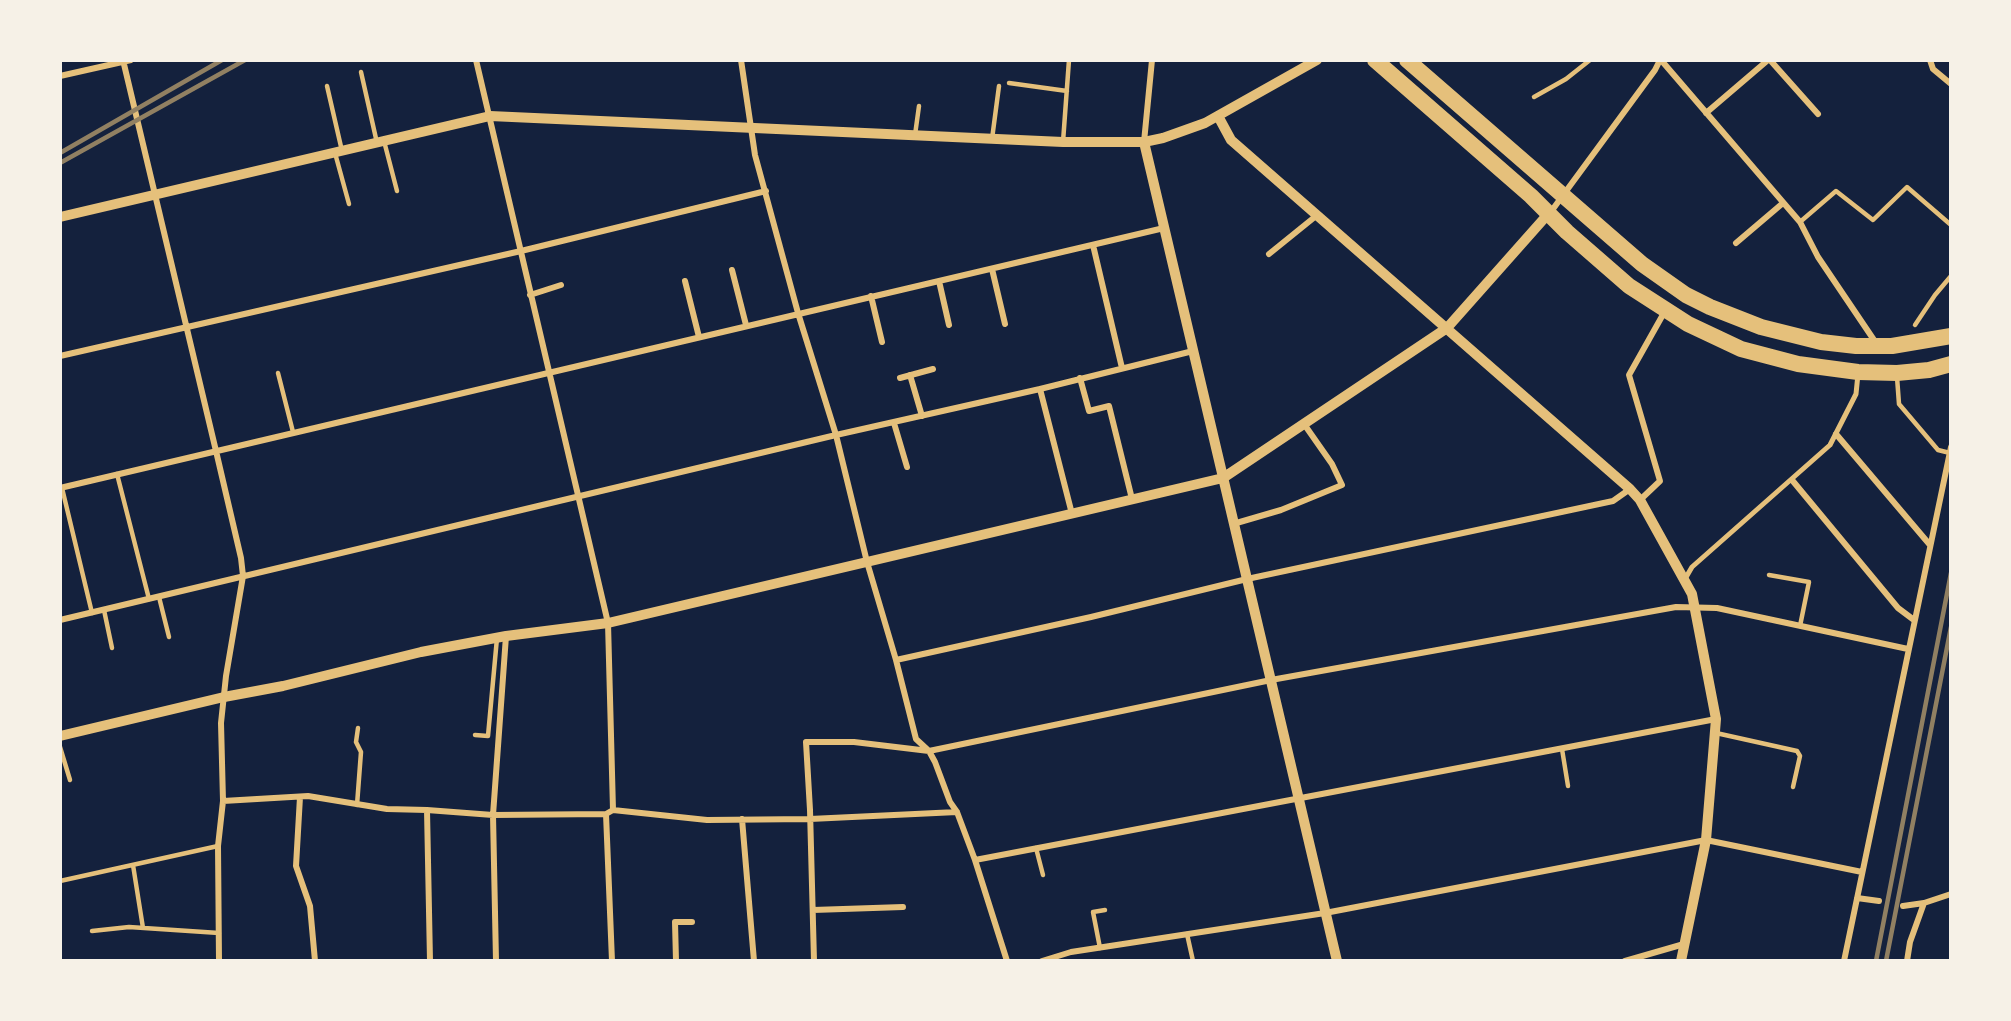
<!DOCTYPE html>
<style>
body{margin:0}
#map{position:relative;width:2011px;height:1021px;overflow:hidden;background:#14213d;font-family:Georgia,serif}
canvas{display:block}
.frame{position:absolute;inset:0;border:62px solid #f6f1e7;pointer-events:none}
</style>
<div id="map">
<canvas width="2011" height="1021"></canvas>
<div class="frame"></div>
</div>
<script>
const g = document.querySelector('canvas').getContext('2d');
g.lineJoin = 'round';
const toPath = rows => new Path2D(rows.map(r => 'M' + r).join(''));
function stroke(path, color, width, dash) { g.strokeStyle = color; g.lineWidth = width; g.lineCap = dash ? 'butt' : 'round'; g.setLineDash(dash || []); g.stroke(path); }
stroke(toPath([
 [361,72,377,143],
 [1009,83,1067,91],
 [327,86,342,151],
 [1534,97,1566,79,1590,60],
 [915,135,919,106],
 [992,139,999,86],
 [384,141,397,191],
 [1063,142,1069,60],
 [335,153,349,204],
 [1800,222,1836,191,1873,220,1907,187,1951,225],
 [1915,325,1935,295,1951,276],
 [278,373,293,432],
 [1897,377,1899,404,1938,450,1950,453],
 [117,474,149,599],
 [62,488,92,613],
 [1769,575,1809,582,1800,626],
 [159,597,169,637],
 [104,610,112,648],
 [1716,733,1797,751,1800,756,1793,787],
 [475,735,488,736,497,638],
 [60,747,70,780],
 [1562,749,1568,786],
 [357,805,361,752,356,742,358,728],
 [1036,848,1043,875],
 [133,865,143,928],
 [60,881,218,846],
 [92,931,129,927,219,933],
 [1187,934,1193,961],
 [1100,948,1093,912,1105,910]
]), '#e5c07b', 4.5);
stroke(toPath([
 [1685,579,1692,567,1830,445,1856,394,1858,374]
]), '#e5c07b', 5);
stroke(toPath([
 [123,60,216,451,241,558,243,576,226,676,221,723,223,801,218,846,219,961],
 [476,60,608,623,613,810],
 [741,60,755,155,798,313,836,435,867,562,896,660,916,739,929,751,1271,680,1676,607,1717,608,1908,649],
 [1661,60,1800,222,1818,257,1876,343],
 [1770,60,1818,114],
 [1930,60,1933,69,1951,84],
 [60,76,131,60],
 [1706,113,1768,60],
 [1144,142,1152,60],
 [1550,213,1655,70,1660,60],
 [1736,243,1783,203],
 [1093,245,1122,368],
 [1269,254,1316,216],
 [992,269,1005,324],
 [732,270,746,325],
 [685,281,699,337],
 [939,281,949,325],
 [530,295,561,285],
 [871,296,882,342],
 [60,356,521,251,766,191],
 [910,375,922,416],
 [900,378,933,369],
 [1080,378,1089,411,1109,406,1132,499],
 [1040,389,1072,514],
 [894,423,907,467],
 [1836,434,1930,545],
 [1792,480,1898,608,1914,620],
 [60,488,1164,228],
 [1640,500,1660,481,1629,375,1665,311],
 [1233,524,1281,510,1342,485,1332,464,1304,424],
 [60,620,836,435,1040,389,1193,351],
 [896,660,1091,617,1247,579,1613,501,1630,489],
 [300,797,296,866,310,906,315,961],
 [223,801,308,796,387,809,427,810,493,815,606,814,613,810,707,820,810,819,957,812],
 [427,810,430,961],
 [606,814,612,961],
 [742,819,754,961],
 [975,860,1716,719],
 [1857,898,1879,901],
 [1903,906,1924,903],
 [813,910,903,907],
 [496,961,493,815,506,636],
 [676,961,675,922,692,922],
 [814,961,810,810,806,742,854,742,929,751,935,762,950,802,957,812,975,860,1007,961],
 [1042,961,1071,952,1325,913,1706,840,1862,872],
 [1625,961,1684,944],
 [1844,961,1951,447],
 [1907,961,1910,942,1924,903,1951,894]
]), '#e5c07b', 6);
stroke(toPath([
 [1218,116,1231,140,1630,489,1640,500,1692,594,1716,719,1706,840,1681,961],
 [1144,142,1337,961],
 [60,217,490,116,1063,142,1144,142,1163,138,1205,123,1317,60],
 [60,736,224,697,283,686,421,652,506,636,608,623,1223,478,1447,328,1549,213]
]), '#e5c07b', 10);
stroke(toPath([
 [1375,60,1531,196,1567,232,1629,286,1688,324,1741,349,1798,364,1858,372,1897,373,1929,370,1951,364],
 [1407,60,1642,264,1686,295,1710,307,1761,327,1821,342,1856,346,1892,346,1951,336]
]), '#e5c07b', 16);
stroke(toPath([
 [60,153,222,60],
 [60,163,245,60],
 [1876,961,1951,573],
 [1886,961,1951,627]
]), '#918062', 4.5);
</script>
